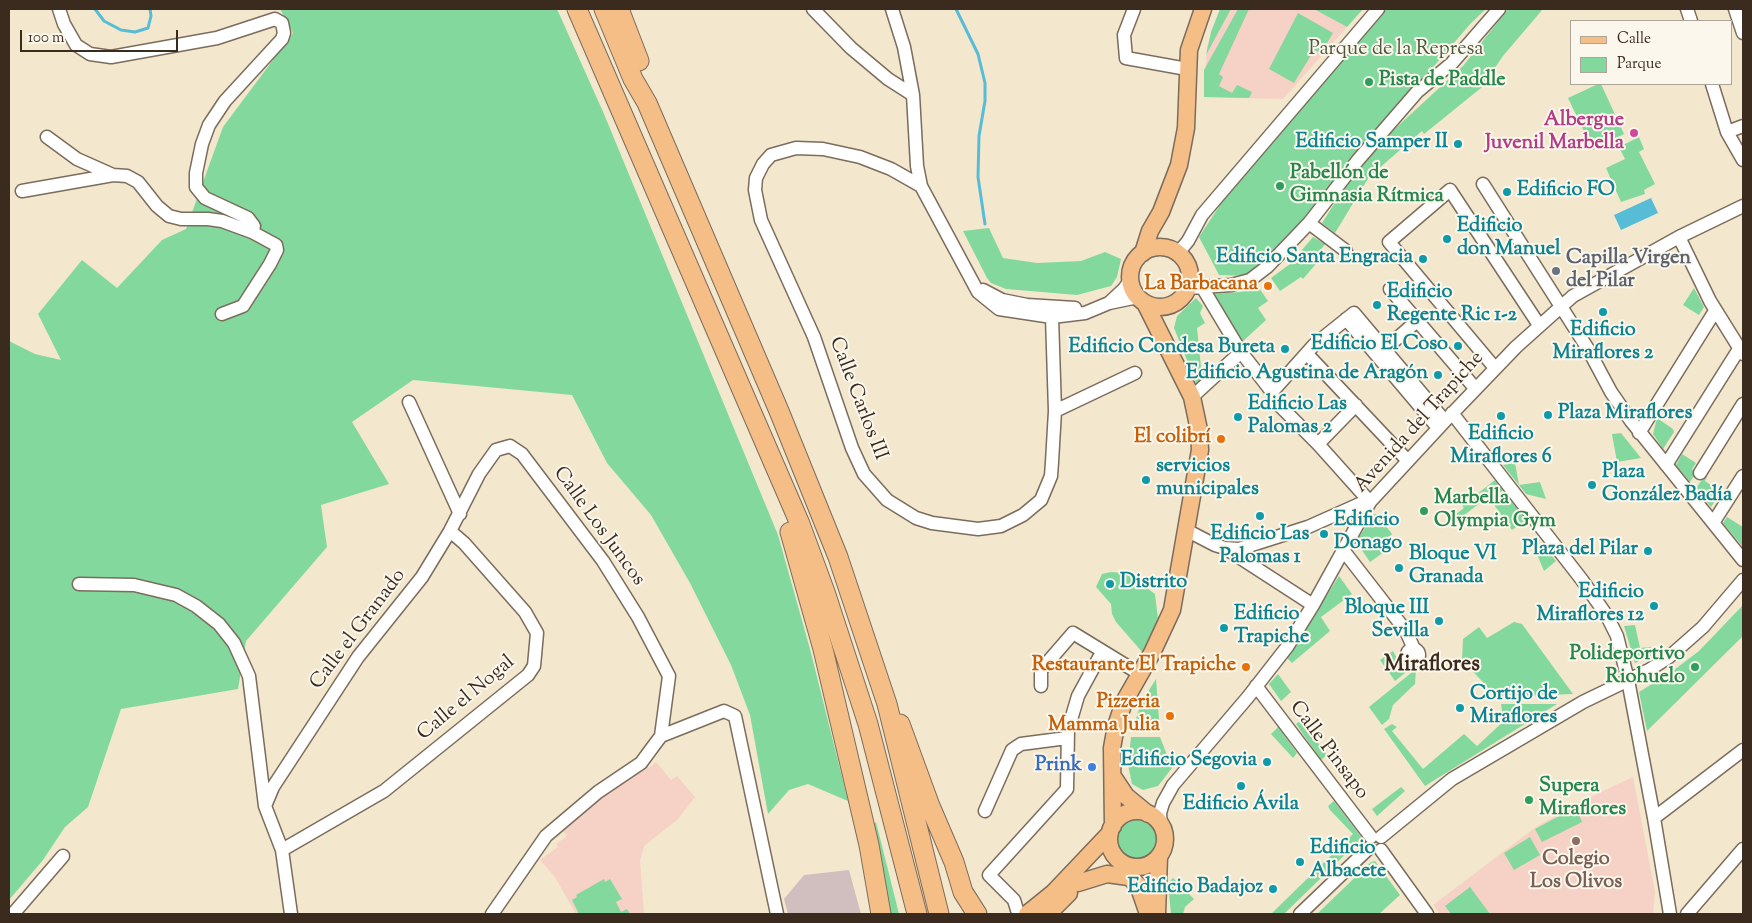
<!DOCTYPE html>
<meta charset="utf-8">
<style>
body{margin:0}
#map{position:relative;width:1752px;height:923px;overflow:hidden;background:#f3e7ce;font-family:"Sorts Mill Goudy",serif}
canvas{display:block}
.frame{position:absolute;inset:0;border:10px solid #3b2a1e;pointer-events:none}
.legend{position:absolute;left:1570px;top:20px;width:162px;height:65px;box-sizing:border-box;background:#fbf7ec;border:1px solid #aea59a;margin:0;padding:6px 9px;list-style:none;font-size:15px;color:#3b2a1e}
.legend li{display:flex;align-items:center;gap:10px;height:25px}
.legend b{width:25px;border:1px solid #aea59a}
.scale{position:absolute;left:20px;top:30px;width:158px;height:22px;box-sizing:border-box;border:2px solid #3b2a1e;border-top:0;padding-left:6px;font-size:15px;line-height:18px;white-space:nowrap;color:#3b2a1e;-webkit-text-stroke:4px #fbf7ec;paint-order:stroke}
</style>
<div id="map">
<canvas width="1752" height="923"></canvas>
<div class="frame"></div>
<ul class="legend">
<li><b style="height:6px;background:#f6be87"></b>Calle</li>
<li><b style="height:14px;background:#83d99d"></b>Parque</li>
</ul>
<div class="scale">100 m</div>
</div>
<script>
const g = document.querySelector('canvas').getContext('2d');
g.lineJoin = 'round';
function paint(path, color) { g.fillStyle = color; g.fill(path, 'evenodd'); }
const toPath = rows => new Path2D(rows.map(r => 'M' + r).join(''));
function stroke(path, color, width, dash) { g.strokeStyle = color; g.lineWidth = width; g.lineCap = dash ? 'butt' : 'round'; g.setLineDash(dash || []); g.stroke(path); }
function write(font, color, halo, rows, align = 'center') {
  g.font = font + ' "Sorts Mill Goudy",serif'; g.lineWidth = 4; g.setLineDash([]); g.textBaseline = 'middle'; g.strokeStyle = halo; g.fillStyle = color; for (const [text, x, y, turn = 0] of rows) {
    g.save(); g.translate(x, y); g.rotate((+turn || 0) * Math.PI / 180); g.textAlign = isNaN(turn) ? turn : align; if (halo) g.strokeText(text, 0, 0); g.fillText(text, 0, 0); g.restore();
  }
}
paint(toPath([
 [1220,9,1363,9,1283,99,1204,97,1207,47],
 [656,762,671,780,677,776,695,797,678,819,644,846,640,861,644,914,576,914,555,877,540,860,558,847,556,844,567,836,563,831,578,817,645,764,649,768],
 [1633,777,1655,892,1653,914,1440,914,1433,905,1536,827,1580,802]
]), '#f6d1c5');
paint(toPath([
 [849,870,861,914,788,914,784,899,804,875]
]), '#d1bfbf');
paint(toPath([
 [280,9,557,9,604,114,778,535,810,649,848,801,808,784,789,790,768,814,750,715,731,665,690,583,651,515,607,463,572,395,413,380,352,422,389,484,321,505,327,547,246,641,238,689,121,709,88,807,65,827,43,860,9,900,9,341,35,354,61,360,38,314,82,260,117,288,162,240,186,229,223,127,293,33],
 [1220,9,1231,9,1206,55,1211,32],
 [1238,9,1249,9,1219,74,1223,77,1219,86,1232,93,1237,85,1252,92,1249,98,1204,97,1204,70],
 [1314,9,1363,9,1347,27],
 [1382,9,1486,9,1471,23,1270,257,1248,276,1219,275,1199,237,1228,193],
 [1508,9,1543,9,1503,56,1481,88,1424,134,1422,131,1369,177,1335,233,1322,223,1350,179,1386,137,1463,66],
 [1298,13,1333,33,1321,53,1312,49,1313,52,1294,83,1269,69],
 [1598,84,1601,84,1624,134,1593,150,1568,98],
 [1639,137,1644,149,1639,152,1655,184,1644,190,1645,194,1621,202,1606,168,1625,159,1619,147],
 [989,228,1003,258,1037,263,1081,261,1105,252,1121,259,1117,277,1111,286,1077,295,1006,289,991,283,987,278,963,231],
 [1313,237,1325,244,1317,255,1321,258,1303,279,1301,277,1280,291,1271,278,1290,264],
 [1257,285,1268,301,1258,308,1266,320,1241,343,1213,294,1240,292],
 [1694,288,1704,307,1699,315,1683,305],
 [1196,298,1203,306,1200,313,1205,323,1197,328,1201,367,1206,378,1197,385,1174,328,1177,316],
 [1657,418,1673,429,1674,432,1663,449,1653,434],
 [1621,433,1641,458,1617,462,1612,434],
 [1682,454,1696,463,1692,469,1696,473,1690,482,1676,465],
 [1515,463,1519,485,1540,482,1546,499,1526,494,1503,465],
 [1705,476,1707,477,1705,481,1721,492,1711,507,1696,488],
 [1495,480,1503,490,1491,500,1488,497,1455,522,1452,517,1464,508,1462,506],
 [1505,493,1526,520,1512,530,1492,502],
 [1374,514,1377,514,1392,534,1390,537,1394,545,1370,562,1359,546,1358,539],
 [1727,517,1743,527,1743,547,1723,523],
 [1544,546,1556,561,1544,571,1536,552],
 [1111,572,1126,573,1155,594,1158,619,1143,653,1116,622,1112,614,1111,604,1096,587,1102,574],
 [1339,576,1352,594,1321,617,1330,631,1292,663,1287,658],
 [1743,605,1743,636,1647,731,1639,692,1670,673,1699,651],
 [1514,622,1522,624,1573,694,1497,697,1462,660,1463,639,1479,627,1487,638],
 [1635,625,1640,648,1651,647,1652,655,1635,663,1624,626],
 [1393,651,1405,673,1395,681,1380,660],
 [1416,669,1415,684,1393,705,1389,719,1382,725,1369,707],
 [1278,674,1291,692,1281,701,1269,684],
 [1156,679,1160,732,1132,732,1141,703],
 [1501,704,1557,704,1425,786,1384,729,1392,724,1397,727,1392,731,1423,769,1464,734,1477,746,1505,720,1499,714,1502,711],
 [1301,720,1327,755,1321,760,1296,724],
 [1278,727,1297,753,1293,758,1271,734],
 [1131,737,1160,737,1172,768,1158,786,1143,790,1132,784,1128,765],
 [1401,787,1405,791,1377,816,1372,809],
 [1334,801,1362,838,1284,914,1271,914,1353,834,1330,810,1328,806],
 [1576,807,1582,822,1542,842,1535,829],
 '1116 839a20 20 0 1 1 40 0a20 20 0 1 1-40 0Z',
 [876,822,899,914,887,914,873,825],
 [1530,837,1540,855,1514,870,1504,853],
 [1375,861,1400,895,1379,914,1317,914,1371,862],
 [1173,878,1194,899,1185,907,1183,914,1171,914,1168,883],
 [604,879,605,882,610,879,622,899,616,902,621,912,627,909,630,914,579,914,572,900,577,897,576,895],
 [1470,887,1490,914,1451,914,1445,906]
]), '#83d99d');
paint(toPath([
 [1651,198,1658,213,1621,230,1614,215]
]), '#57bcd5');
stroke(toPath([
 [95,9,104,21,121,30,135,32,148,28,151,16,150,9],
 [956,9,978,54,985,83,985,101,979,136,978,177,985,224]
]), '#57bcd5', 3);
const minor = toPath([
 [59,9,64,24,76,45,90,54,111,57,217,38,275,19,282,23,284,33,282,39,225,101,209,125,202,144,196,173,196,187,205,198,248,218,254,226,252,232],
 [813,9,851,48,888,79,913,95],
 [892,9,904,47,913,95,917,166,921,186,978,292,999,309,1052,317,1085,313,1109,303,1138,297],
 [1134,9,1124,35,1126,58,1187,69],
 [1687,9,1691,21],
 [1735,9,1743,33],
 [1712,84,1727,132,1743,160],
 [1727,132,1743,126],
 [47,137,77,159,113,175,127,176,138,182,157,206,169,216,181,219,208,219,222,221,252,232,276,245,277,250,270,264,243,306,222,314],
 [1483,184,1588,349,1611,392,1631,421,1743,560],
 [921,186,891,169,860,157,823,149,796,148,771,155,763,164,756,178,755,190,761,220,814,337,852,448,864,474,887,500,916,518,932,523,978,529,1001,526,1023,515,1041,500,1051,476,1052,462,1055,411,1052,317],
 [22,191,113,175],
 [1309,223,1346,251],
 [1679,237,1710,301,1743,354],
 [1178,253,1188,241,1202,215,1378,9],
 [1202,287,1241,352,1272,392,1274,400,1318,444,1370,502],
 [1188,288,1231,285,1250,280,1267,267,1309,223,1358,160,1417,92,1452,63,1499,9],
 [1390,289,1475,388],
 [983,290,1002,300,1027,305,1075,308],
 [1109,303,1124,289,1131,279],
 [1346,319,1438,428],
 [1385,349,1417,321],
 [1307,354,1408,461],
 [1495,368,1389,242,1450,190,1539,325],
 [1272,392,1314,345,1354,313,1445,421],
 [1192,397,1241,352],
 [409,402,460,514],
 [1055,411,1135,373],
 [1452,413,1582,580,1607,616,1617,636,1628,680,1654,818,1670,914],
 [1639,433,1715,311],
 [1318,444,1356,405],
 [1666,465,1739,349],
 [1700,473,1743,404],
 [1713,523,1743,476],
 [1188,531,1215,545,1225,548,1239,549,1308,527,1364,502,1370,502],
 [1225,548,1313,605],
 [1343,550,1406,631,1414,649],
 [79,584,134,585,176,595,196,606,219,624,234,643,249,676,265,806,282,850,291,914],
 '1407 655a6 6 0 1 1 12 0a6 6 0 1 1-12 0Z',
 [1041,686,1041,670,1073,633,1140,674],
 [1256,686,1371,837],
 [661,736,724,711,735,716,777,914],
 [265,806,273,787,358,657,422,577,450,531,479,474,496,450,510,446,522,454,603,561,638,617,669,676,661,736,652,748,641,763,598,792,546,836,492,914],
 [985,811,1012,750,1021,744,1067,738],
 [1654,818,1743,750],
 [1161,825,1160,813,1163,803,1173,785,1248,697,1287,647,1313,605,1370,502,1445,421,1516,347,1573,296,1679,237,1743,206],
 [1381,837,1452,779,1583,702,1649,670,1669,657,1703,627,1743,580],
 [282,850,384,791,528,675,534,666,537,633,525,612,464,543,450,531],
 [1381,850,1427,914],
 [1018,913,1014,900,989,875,1067,789,1068,730,1078,696,1102,652],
 [13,914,63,856],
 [1300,914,1369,848],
 [1687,914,1743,849]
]);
const major = toPath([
 '1130 277a30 30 0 1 1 60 0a30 30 0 1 1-60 0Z',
 [1143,253,1150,231,1161,212,1179,165,1186,128,1189,50,1203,9],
 [1114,778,1126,796,1148,814],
 '1109 839a28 28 0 1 1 56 0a28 28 0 1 1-56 0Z',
 [1113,826,1112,748,1116,726,1124,702,1152,653,1172,610,1200,450,1199,430,1192,397,1145,303],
 [1078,883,1107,874,1129,877,1138,885,1148,914],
 [1027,914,1053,893,1110,833],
 [1048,914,1069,893],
 [1157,914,1159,857]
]);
const highway = toPath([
 [577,9,800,524,825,592,868,724,917,914],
 [604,9,633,79,647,103,779,411,838,557,887,704,939,914],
 [619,9,639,61],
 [790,532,823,649,869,845,881,914],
 [900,724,930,806,954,862,963,892,977,914]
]);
stroke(minor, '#7b6c5c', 15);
stroke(major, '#7b6c5c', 19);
stroke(highway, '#7b6c5c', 21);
stroke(minor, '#fff', 12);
stroke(major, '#f6be87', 16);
stroke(highway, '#f6be87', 19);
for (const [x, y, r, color] of [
 [1369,82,5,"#2e9e5b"],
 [1634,133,5,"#d1479c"],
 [1458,144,5,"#0f9aa8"],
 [1280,186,5,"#2e9e5b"],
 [1507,192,5,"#0f9aa8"],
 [1447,239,5,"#0f9aa8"],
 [1423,259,5,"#0f9aa8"],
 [1556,271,5,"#6b7280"],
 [1268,286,5,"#e8710a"],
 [1377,305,5,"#0f9aa8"],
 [1603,312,5,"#0f9aa8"],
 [1458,346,5,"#0f9aa8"],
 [1285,349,5,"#0f9aa8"],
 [1438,375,5,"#0f9aa8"],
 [1548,415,5,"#0f9aa8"],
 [1501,416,5,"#0f9aa8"],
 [1238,417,5,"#0f9aa8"],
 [1221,439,5,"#e8710a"],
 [1146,480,5,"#0f9aa8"],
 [1592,485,5,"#0f9aa8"],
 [1424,511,5,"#2e9e5b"],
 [1260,516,5,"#0f9aa8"],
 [1324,534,5,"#0f9aa8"],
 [1648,551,5,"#0f9aa8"],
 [1399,568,5,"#0f9aa8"],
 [1110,584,5,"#0f9aa8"],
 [1654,606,5,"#0f9aa8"],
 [1439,621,5,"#0f9aa8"],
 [1224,628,5,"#0f9aa8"],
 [1246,667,5,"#e8710a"],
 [1695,667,5,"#2e9e5b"],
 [1460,708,5,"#0f9aa8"],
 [1170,716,5,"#e8710a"],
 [1267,762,5,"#0f9aa8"],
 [1092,767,5,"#3f7fe0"],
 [1241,786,5,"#0f9aa8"],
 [1529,800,5,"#2e9e5b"],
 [1576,841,5,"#8d6e63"],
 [1300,862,5,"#0f9aa8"],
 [1273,889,5,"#0f9aa8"]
]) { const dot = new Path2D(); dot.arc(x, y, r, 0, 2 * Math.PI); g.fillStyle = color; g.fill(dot); stroke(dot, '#fbf7ec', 2); }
write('20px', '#4d563e', '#fbf7ec', [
 ["Parque de la Represa",1396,51]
]);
write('bold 20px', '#27864d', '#fbf7ec', [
 ["Pista de Paddle",1379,82],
 ["Pabellón de",1290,175],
 ["Gimnasia Rítmica",1290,198],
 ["Marbella",1434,500],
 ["Olympia Gym",1434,523],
 ["Polideportivo",1685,656,"right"],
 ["Riohuelo",1685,679,"right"],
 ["Supera",1539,788],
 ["Miraflores",1539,811]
], 'left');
write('bold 20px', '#b23c85', '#fbf7ec', [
 ["Albergue",1624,122],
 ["Juvenil Marbella",1624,145]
], 'right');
write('bold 20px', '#0d838f', '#fbf7ec', [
 ["Edificio Samper II",1448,144,"right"],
 ["Edificio FO",1517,192],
 ["Edificio",1457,228],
 ["don Manuel",1457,251],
 ["Edificio Santa Engracia",1413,259,"right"],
 ["Edificio",1387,294],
 ["Regente Ric 1-2",1387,317],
 ["Edificio",1603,332,"center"],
 ["Miraflores 2",1603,355,"center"],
 ["Edificio El Coso",1448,346,"right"],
 ["Edificio Condesa Bureta",1275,349,"right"],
 ["Edificio Agustina de Aragón",1428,375,"right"],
 ["Edificio Las",1248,406],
 ["Palomas 2",1248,429],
 ["Plaza Miraflores",1558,415],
 ["Edificio",1501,436,"center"],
 ["Miraflores 6",1501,459,"center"],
 ["servicios",1156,468],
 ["municipales",1156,491],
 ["Plaza",1602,474],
 ["González Badía",1602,497],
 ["Edificio",1334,522],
 ["Donago",1334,545],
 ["Edificio Las",1260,536,"center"],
 ["Palomas 1",1260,559,"center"],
 ["Plaza del Pilar",1638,551,"right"],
 ["Bloque VI",1409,556],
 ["Granada",1409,579],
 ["Distrito",1120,584],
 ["Edificio",1644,594,"right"],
 ["Miraflores 12",1644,617,"right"],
 ["Bloque III",1429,610,"right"],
 ["Sevilla",1429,633,"right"],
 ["Edificio",1234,616],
 ["Trapiche",1234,639],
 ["Cortijo de",1470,696],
 ["Miraflores",1470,719],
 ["Edificio Segovia",1257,762,"right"],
 ["Edificio Ávila",1241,806,"center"],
 ["Edificio",1310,850],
 ["Albacete",1310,873],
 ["Edificio Badajoz",1263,889,"right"]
], 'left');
write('bold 20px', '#5b616d', '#fbf7ec', [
 ["Capilla Virgen",1566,260],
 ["del Pilar",1566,283]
], 'left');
write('bold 20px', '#c56008', '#fbf7ec', [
 ["La Barbacana",1258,286],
 ["El colibrí",1211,439],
 ["Restaurante El Trapiche",1236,667],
 ["Pizzeria",1160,704],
 ["Mamma Julia",1160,727]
], 'right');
write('20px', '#3b2a1e', '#fbf7ec', [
 ["Calle Carlos III",857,399,69],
 ["Avenida del Trapiche",1420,423,-48],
 ["Calle Los Juncos",598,527,54],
 ["Calle el Granado",359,630,-53],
 ["Calle el Nogal",467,699,-40],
 ["Calle Pinsapo",1328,751,53]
]);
write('bold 20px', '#366cbe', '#fbf7ec', [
 ["Prink",1082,767]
], 'right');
write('bold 20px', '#785e54', '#fbf7ec', [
 ["Colegio",1576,861],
 ["Los Olivos",1576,884]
]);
write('bold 22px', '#3b2a1e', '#fbf7ec', [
 ["Miraflores",1432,666]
]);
</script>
